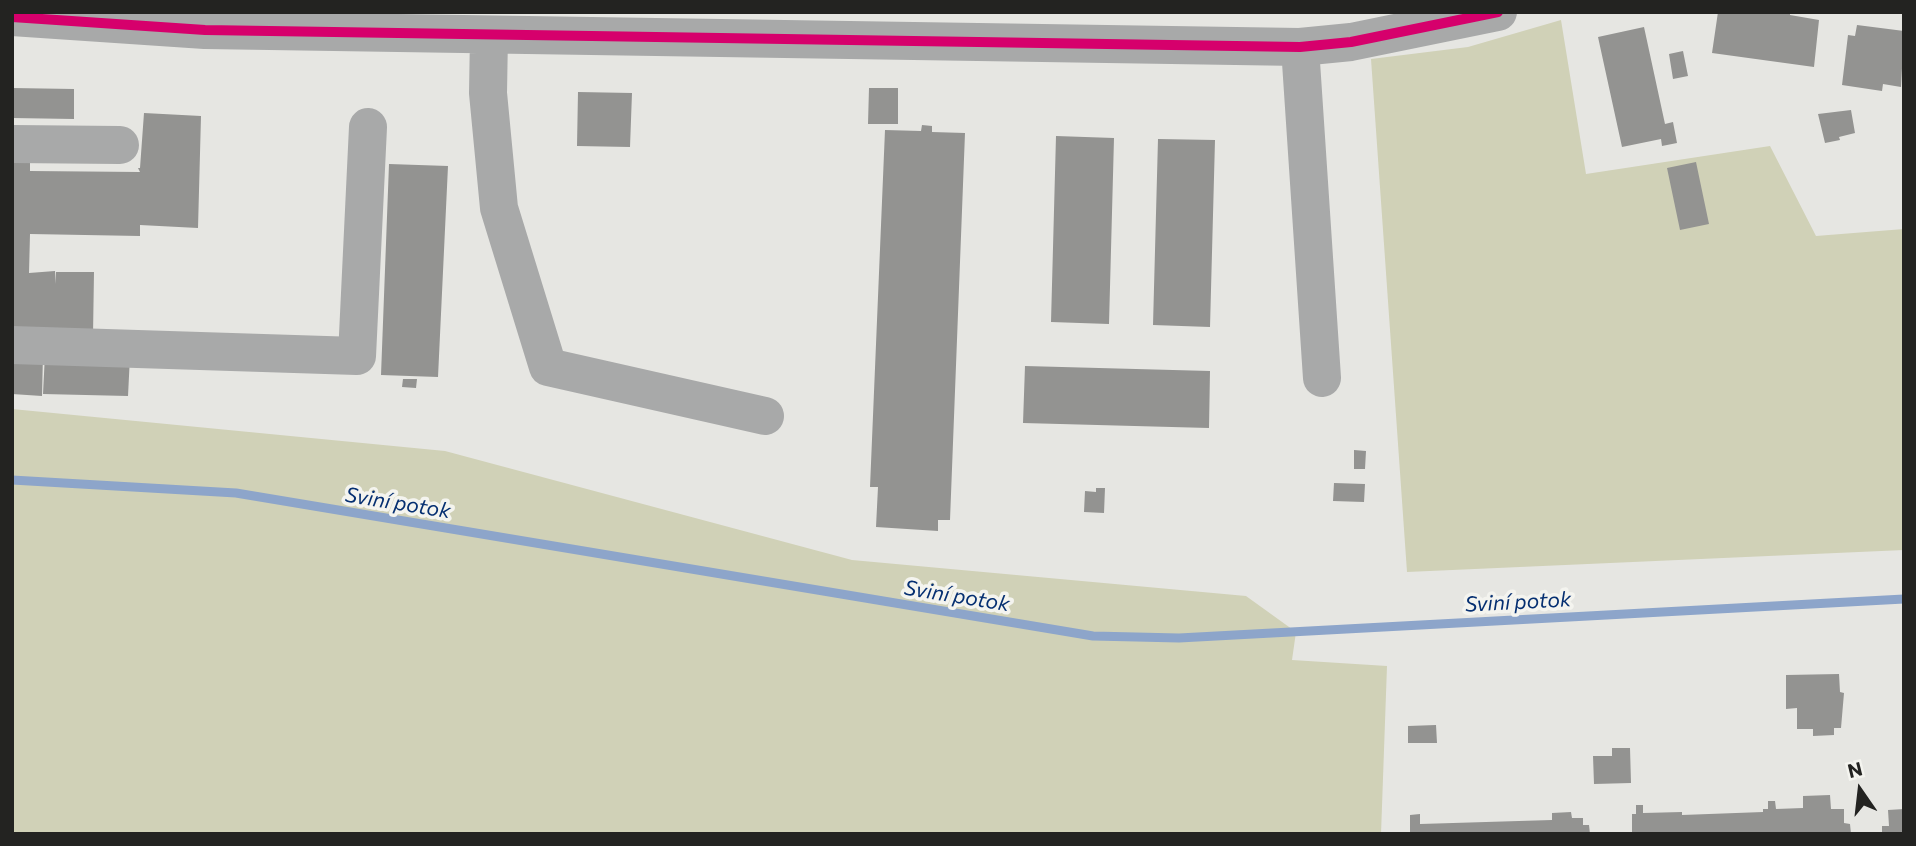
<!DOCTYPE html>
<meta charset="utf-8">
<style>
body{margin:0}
#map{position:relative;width:1916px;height:846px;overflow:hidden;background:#e6e6e2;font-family:Commissioner,sans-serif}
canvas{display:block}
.frame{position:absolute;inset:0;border:14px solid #232321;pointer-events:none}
.north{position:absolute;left:1825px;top:755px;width:70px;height:70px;-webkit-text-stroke:5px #f4f4ef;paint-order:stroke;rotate:346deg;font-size:19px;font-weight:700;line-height:28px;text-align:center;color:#232321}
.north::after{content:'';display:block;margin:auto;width:24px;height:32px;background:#232321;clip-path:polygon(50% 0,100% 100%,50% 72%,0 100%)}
</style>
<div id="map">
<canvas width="1916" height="846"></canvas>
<div class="frame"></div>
<div class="north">N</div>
</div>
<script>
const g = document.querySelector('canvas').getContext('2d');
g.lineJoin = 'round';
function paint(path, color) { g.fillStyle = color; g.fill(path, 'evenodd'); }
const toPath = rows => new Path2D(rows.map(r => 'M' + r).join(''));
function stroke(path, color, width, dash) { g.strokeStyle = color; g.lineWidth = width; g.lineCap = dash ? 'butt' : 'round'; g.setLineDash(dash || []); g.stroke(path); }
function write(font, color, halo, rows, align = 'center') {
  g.font = font + ' Commissioner,sans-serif'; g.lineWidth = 7; g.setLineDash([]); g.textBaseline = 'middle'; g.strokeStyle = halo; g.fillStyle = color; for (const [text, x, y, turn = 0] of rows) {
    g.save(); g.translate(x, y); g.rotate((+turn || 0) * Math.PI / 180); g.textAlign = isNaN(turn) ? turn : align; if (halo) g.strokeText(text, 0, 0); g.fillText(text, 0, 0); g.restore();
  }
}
paint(toPath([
 [1561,20,1586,174,1770,146,1816,236,1904,229,1904,550,1407,572,1371,59,1468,47],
 [12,409,445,451,852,560,1246,596,1296,632,1292,660,1387,666,1381,834,12,834]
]), '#d0d1b7');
stroke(toPath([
 [12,480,236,493,1093,636,1179,638,1904,599]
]), '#8da5ca', 9);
paint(toPath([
 [1718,12,1790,12,1790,15,1819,20,1814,67,1712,53],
 [1857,25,1904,31,1901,87,1883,84,1882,91,1842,85,1848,35,1855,36],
 [1644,27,1665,124,1673,122,1677,143,1662,146,1661,139,1622,147,1598,37],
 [1683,51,1688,76,1673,79,1669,54],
 [12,88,74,89,74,119,12,118],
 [869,88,898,88,898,124,868,124],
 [578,92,632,93,630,147,577,146],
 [1851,110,1855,133,1839,137,1840,140,1825,143,1818,114],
 [144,113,201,116,198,228,140,225,140,236,30,234,29,273,55,271,56,284,56,272,94,272,93,335,12,331,12,162,30,162,30,171,140,172,138,168,140,168],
 [922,125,932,126,932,132,965,133,950,520,938,520,938,531,876,527,878,487,870,487,885,130,921,131],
 [1056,136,1114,138,1109,324,1051,322],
 [1158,139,1215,140,1210,327,1153,325],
 [1696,162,1709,224,1680,230,1667,168],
 [389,164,448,166,438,377,381,375],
 [12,354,43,354,42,396,12,394],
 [45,354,130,356,128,396,43,394],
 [1025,366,1210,371,1209,428,1023,423],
 [403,379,417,379,416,388,402,387],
 [1354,450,1366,451,1365,469,1354,469],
 [1334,483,1365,484,1364,502,1333,501],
 [1096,488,1105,488,1104,513,1084,512,1085,491,1096,492],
 [1839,674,1840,692,1844,693,1841,728,1834,728,1834,735,1813,736,1813,729,1797,729,1797,708,1786,709,1786,675],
 [1436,725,1437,743,1408,743,1408,726],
 [1612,748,1630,748,1631,783,1594,784,1593,756,1612,756],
 [1830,795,1831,809,1844,809,1844,823,1850,824,1851,834,1632,834,1632,814,1636,814,1636,805,1643,805,1643,813,1682,812,1682,815,1763,812,1763,809,1768,809,1768,801,1775,801,1776,809,1803,808,1803,796],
 [1904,809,1904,834,1882,834,1882,826,1889,826,1888,810],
 [1571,812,1572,818,1583,818,1583,825,1589,825,1590,834,1410,834,1410,815,1420,814,1420,824,1552,820,1552,813]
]), '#939391');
stroke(toPath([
 [12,17,205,30,1300,47,1351,42,1498,12],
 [489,35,488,93,499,208,548,367,765,416],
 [1300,47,1322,378],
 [12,144,120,145],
 [12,345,357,356,368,127]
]), '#a8a9a9', 38);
stroke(toPath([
 [12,17,205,30,1300,47,1351,42,1498,12]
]), '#d6006c', 10);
write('italic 21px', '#052f71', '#f4f4ef', [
 ["Sviní potok",398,503,9],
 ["Sviní potok",957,596,9],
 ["Sviní potok",1518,602,-3]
]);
</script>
